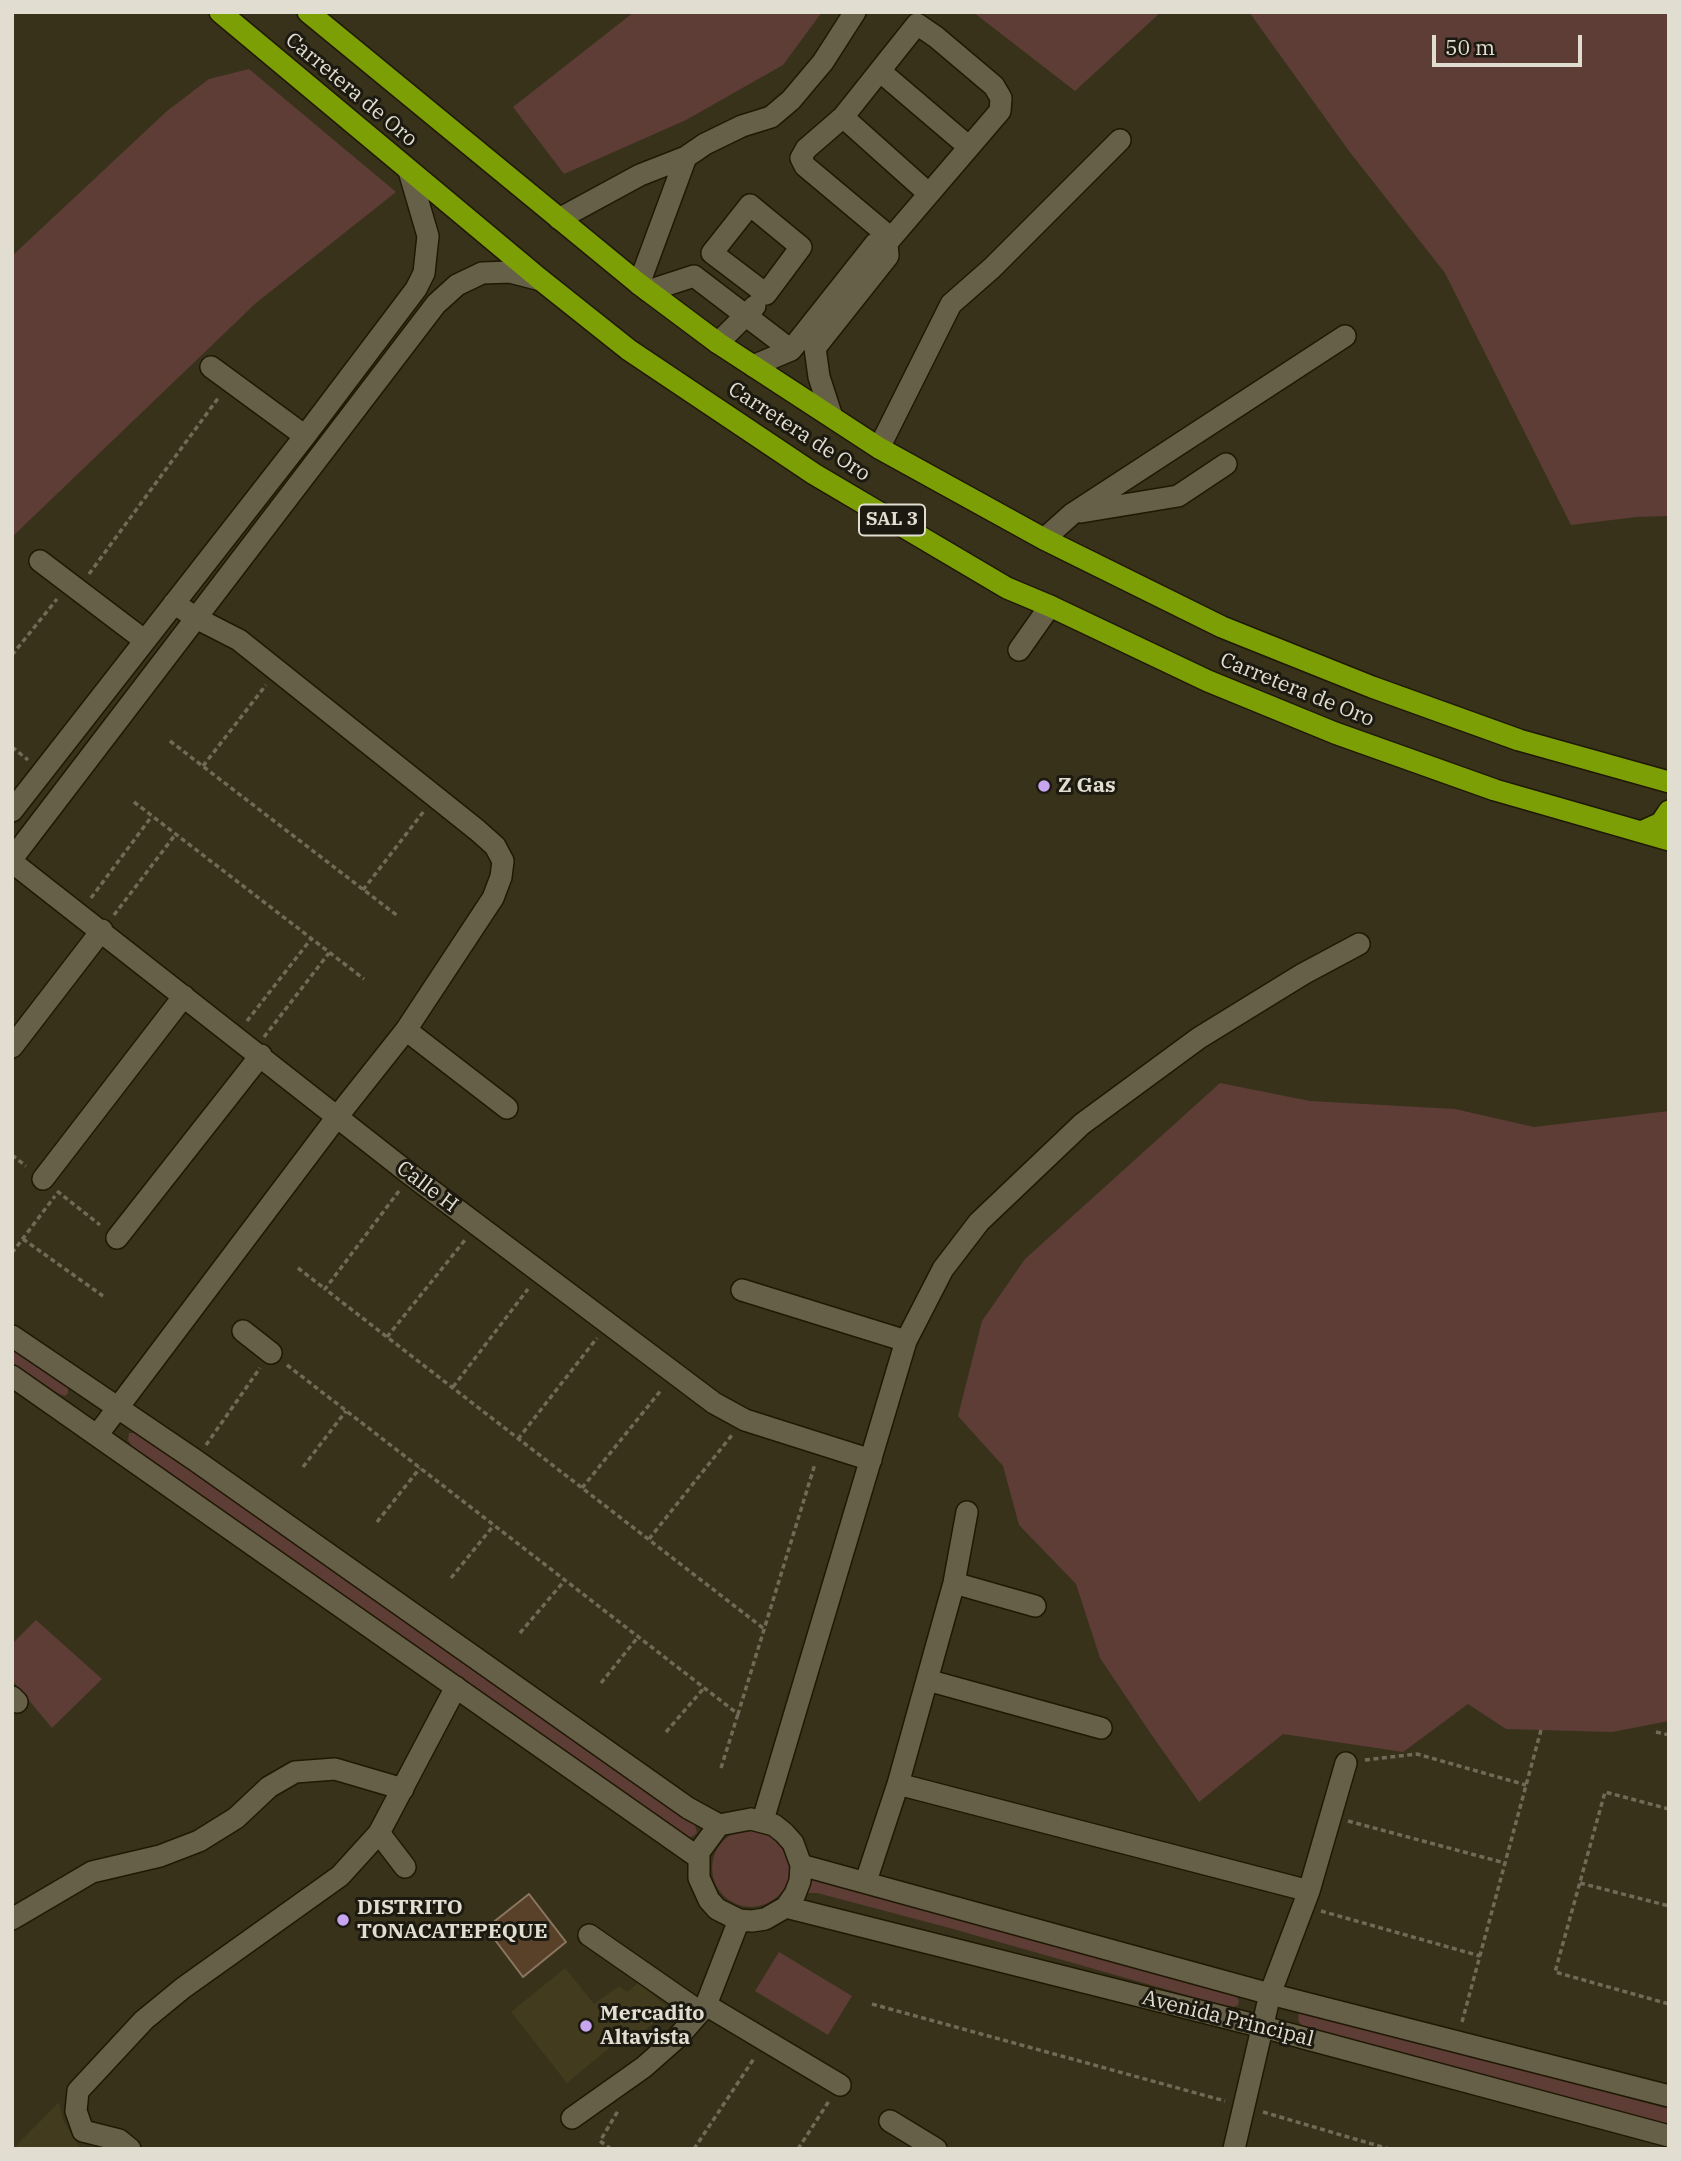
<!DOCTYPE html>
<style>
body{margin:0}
#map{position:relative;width:1681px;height:2161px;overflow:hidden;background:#38321b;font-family:"IBM Plex Serif",serif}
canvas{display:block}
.frame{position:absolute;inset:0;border:14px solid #e1ddd0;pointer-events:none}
.scale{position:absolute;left:1432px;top:35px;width:150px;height:32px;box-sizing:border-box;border:4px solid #e1ddd0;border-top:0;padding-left:9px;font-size:21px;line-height:24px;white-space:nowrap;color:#e1ddd0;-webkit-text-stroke:5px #1c1a10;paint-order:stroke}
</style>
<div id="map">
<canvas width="1681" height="2161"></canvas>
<div class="frame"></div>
<div class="scale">50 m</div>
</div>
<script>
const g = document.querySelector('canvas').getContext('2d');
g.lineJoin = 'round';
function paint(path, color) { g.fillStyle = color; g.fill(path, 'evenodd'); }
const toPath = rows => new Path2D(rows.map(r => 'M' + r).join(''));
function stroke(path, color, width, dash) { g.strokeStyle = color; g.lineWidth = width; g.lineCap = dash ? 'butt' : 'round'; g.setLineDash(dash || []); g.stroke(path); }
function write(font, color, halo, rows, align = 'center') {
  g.font = font + ' "IBM Plex Serif",serif'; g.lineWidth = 6; g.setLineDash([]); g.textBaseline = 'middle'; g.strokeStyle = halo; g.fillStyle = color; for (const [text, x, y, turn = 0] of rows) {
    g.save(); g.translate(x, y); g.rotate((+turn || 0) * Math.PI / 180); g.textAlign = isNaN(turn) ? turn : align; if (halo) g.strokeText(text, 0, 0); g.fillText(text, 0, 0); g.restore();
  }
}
paint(toPath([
 [565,1968,594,2004,619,1986,627,1992,638,1983,670,2009,624,2048,618,2041,567,2083,511,2012],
 [59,2102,63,2120,81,2149,13,2149]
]), '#433b1d');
paint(toPath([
 [634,12,822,12,783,65,686,120,564,174,513,107],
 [973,12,1161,12,1075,91],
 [1249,12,1669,12,1669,516,1636,517,1571,525,1445,273,1349,151],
 [249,69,396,192,256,303,12,537,12,256,167,111,209,79],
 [1220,1083,1310,1101,1455,1109,1534,1127,1669,1111,1669,1721,1612,1732,1506,1729,1468,1704,1403,1752,1283,1734,1199,1802,1151,1734,1100,1658,1076,1584,1019,1525,1003,1466,958,1416,982,1321,1025,1259],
 [12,1347,68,1387,68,1393,65,1396,59,1394,12,1363],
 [129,1433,138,1433,142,1436,695,1825,697,1833,690,1838,686,1837,132,1446,128,1440],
 [36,1620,102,1679,52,1728,12,1680,12,1644],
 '712 1868a39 39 0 1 1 78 0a39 39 0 1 1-78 0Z',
 [808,1876,822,1882,950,1915,1235,1994,1239,2001,1238,2005,1232,2008,946,1927,817,1893,804,1893],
 [779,1952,852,1996,828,2035,755,1991],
 [1299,2011,1390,2033,1669,2109,1669,2125,1322,2033,1302,2026,1298,2020]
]), '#5d3d36');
const building = toPath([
 [529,1894,566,1942,523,1977,486,1928,529,1894]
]);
paint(building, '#594028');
stroke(building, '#8a7663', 2);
const minor = toPath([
 [881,72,969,147],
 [843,117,928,193],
 [750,205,801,247,766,294,712,253,750,205],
 [559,219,640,175,686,157,705,144,742,126,771,117,791,100,823,62,855,12],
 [887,243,1000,111,1001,98,994,86,936,37,917,24,843,117,806,149,801,158,805,166,891,238],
 [639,284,686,157],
 [648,291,694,276,791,350],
 [718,343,755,306],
 [753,366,791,350,875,244,887,243,888,256,815,348,819,377,832,417],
 [211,367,305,436],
 [879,448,951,304,992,268,1120,140],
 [1081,512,1178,496,1226,464],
 [1044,539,1072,514,1345,336],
 [40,561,144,640],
 [1019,650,1050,606],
 [12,811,305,436,416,289,424,273,428,236,409,171],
 [12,859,436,304,457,285,482,273,510,272,541,280],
 [12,862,411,1175,714,1403,745,1420,871,1460],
 [406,1030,507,1108],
 [12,1047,102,930],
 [43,1179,184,996],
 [117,1238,261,1055],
 [742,1290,906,1341],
 [243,1331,271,1353],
 [12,1336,195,1460,688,1808,719,1825],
 [12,1376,699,1858],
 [98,1434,337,1117,406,1030,493,898,501,877,503,861,495,846,477,830,239,640,196,618,174,603],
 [954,1583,1035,1606],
 [927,1680,1101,1728],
 [12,1697,17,1702],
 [898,1784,1309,1891],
 [751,1819,774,1825,784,1833,793,1843,801,1865,800,1881,795,1894,786,1907,765,1919,752,1921,739,1920,717,1909,709,1900,699,1878,699,1852,719,1825,751,1819],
 [763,1820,906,1341,943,1269,979,1222,1082,1124,1199,1038,1303,974,1359,944],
 [379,1833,405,1867],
 [801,1865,1270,1994,1669,2096],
 [866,1881,898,1784,954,1583,967,1512],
 [786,1907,1263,2027,1669,2136],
 [12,1919,92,1872,160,1856,199,1841,236,1818,269,1787,295,1772,335,1769,403,1789],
 [589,1935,700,2012],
 [706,2005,840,2085],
 [572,2118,644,2067,679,2036,700,2012,706,2005,739,1920],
 [890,2121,936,2149],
 [130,2149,119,2140,83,2131,76,2111,78,2091,144,2020,183,1988,340,1876,379,1833,456,1687],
 [1234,2149,1270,1994,1309,1891,1346,1763]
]);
const highway = toPath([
 [220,12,541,280,629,350,814,474,1007,588,1050,606,1208,681,1335,733,1495,790,1669,840],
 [308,12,639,284,718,343,879,448,1044,539,1222,627,1372,687,1519,740,1669,782],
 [1641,832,1661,823,1669,811]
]);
stroke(minor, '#1f1904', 24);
stroke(highway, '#1f1904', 24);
stroke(toPath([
 [89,574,219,397],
 [12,655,57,599],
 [170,741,399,917],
 [12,747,28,760],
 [203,766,266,685],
 [134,802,364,979],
 [363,890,424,811],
 [91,898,152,816],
 [114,915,175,835],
 [247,1021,311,939],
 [264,1037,329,953],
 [12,1155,26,1166],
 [57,1191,100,1225],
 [399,1191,325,1289,763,1628],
 [23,1239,103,1296],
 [12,1253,55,1196],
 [298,1268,325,1289],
 [387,1337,465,1240],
 [287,1365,738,1714,815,1464],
 [453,1387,528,1289],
 [518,1439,597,1338],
 [206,1445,260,1368],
 [303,1467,346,1411],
 [582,1488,662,1389],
 [377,1522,420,1468],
 [649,1539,732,1435],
 [451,1578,494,1525],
 [520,1633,565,1580],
 [601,1683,638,1637],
 [666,1732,704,1688],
 [1656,1732,1669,1735],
 [1365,1760,1417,1754,1526,1785],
 [721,1768,738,1714],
 [1669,1809,1605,1792,1555,1972,1669,2004],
 [1348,1821,1505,1863],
 [1580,1883,1669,1906],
 [1321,1911,1480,1956],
 [872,2004,1225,2101],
 [1462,2022,1541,1730],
 [1263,2112,1389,2149],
 [611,2149,600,2141,618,2111],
 [694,2149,755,2057],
 [798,2149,829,2101]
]), '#706a57', 3.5, [5, 3.5]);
stroke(minor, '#676048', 21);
stroke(highway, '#7d9f06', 21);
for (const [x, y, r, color] of [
 [1044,786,7,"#c7a6ef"],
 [343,1920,7,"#c7a6ef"],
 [586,2026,7,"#c7a6ef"]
]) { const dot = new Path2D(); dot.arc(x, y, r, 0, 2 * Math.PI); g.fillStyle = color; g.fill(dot); stroke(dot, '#1c1a10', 2.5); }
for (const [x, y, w] of [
 [892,520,66]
]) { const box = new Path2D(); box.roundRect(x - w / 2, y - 15.5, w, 31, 5); g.fillStyle = '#1c1a10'; g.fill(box); stroke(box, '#e1ddd0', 2); }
write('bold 19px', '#e1ddd0', null, [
 ["SAL 3",892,520]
]);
write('21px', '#e1ddd0', '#1c1a10', [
 ["Carretera de Oro",351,90,40],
 ["Carretera de Oro",799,432,33],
 ["Carretera de Oro",1297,690,22],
 ["Calle H",427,1187,37],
 ["Avenida Principal",1228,2019,14]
]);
write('bold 21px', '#e1ddd0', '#1c1a10', [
 ["Z Gas",1058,786],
 ["DISTRITO",357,1908],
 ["TONACATEPEQUE",357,1932],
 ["Mercadito",600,2014],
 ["Altavista",600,2038]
], 'left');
</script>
